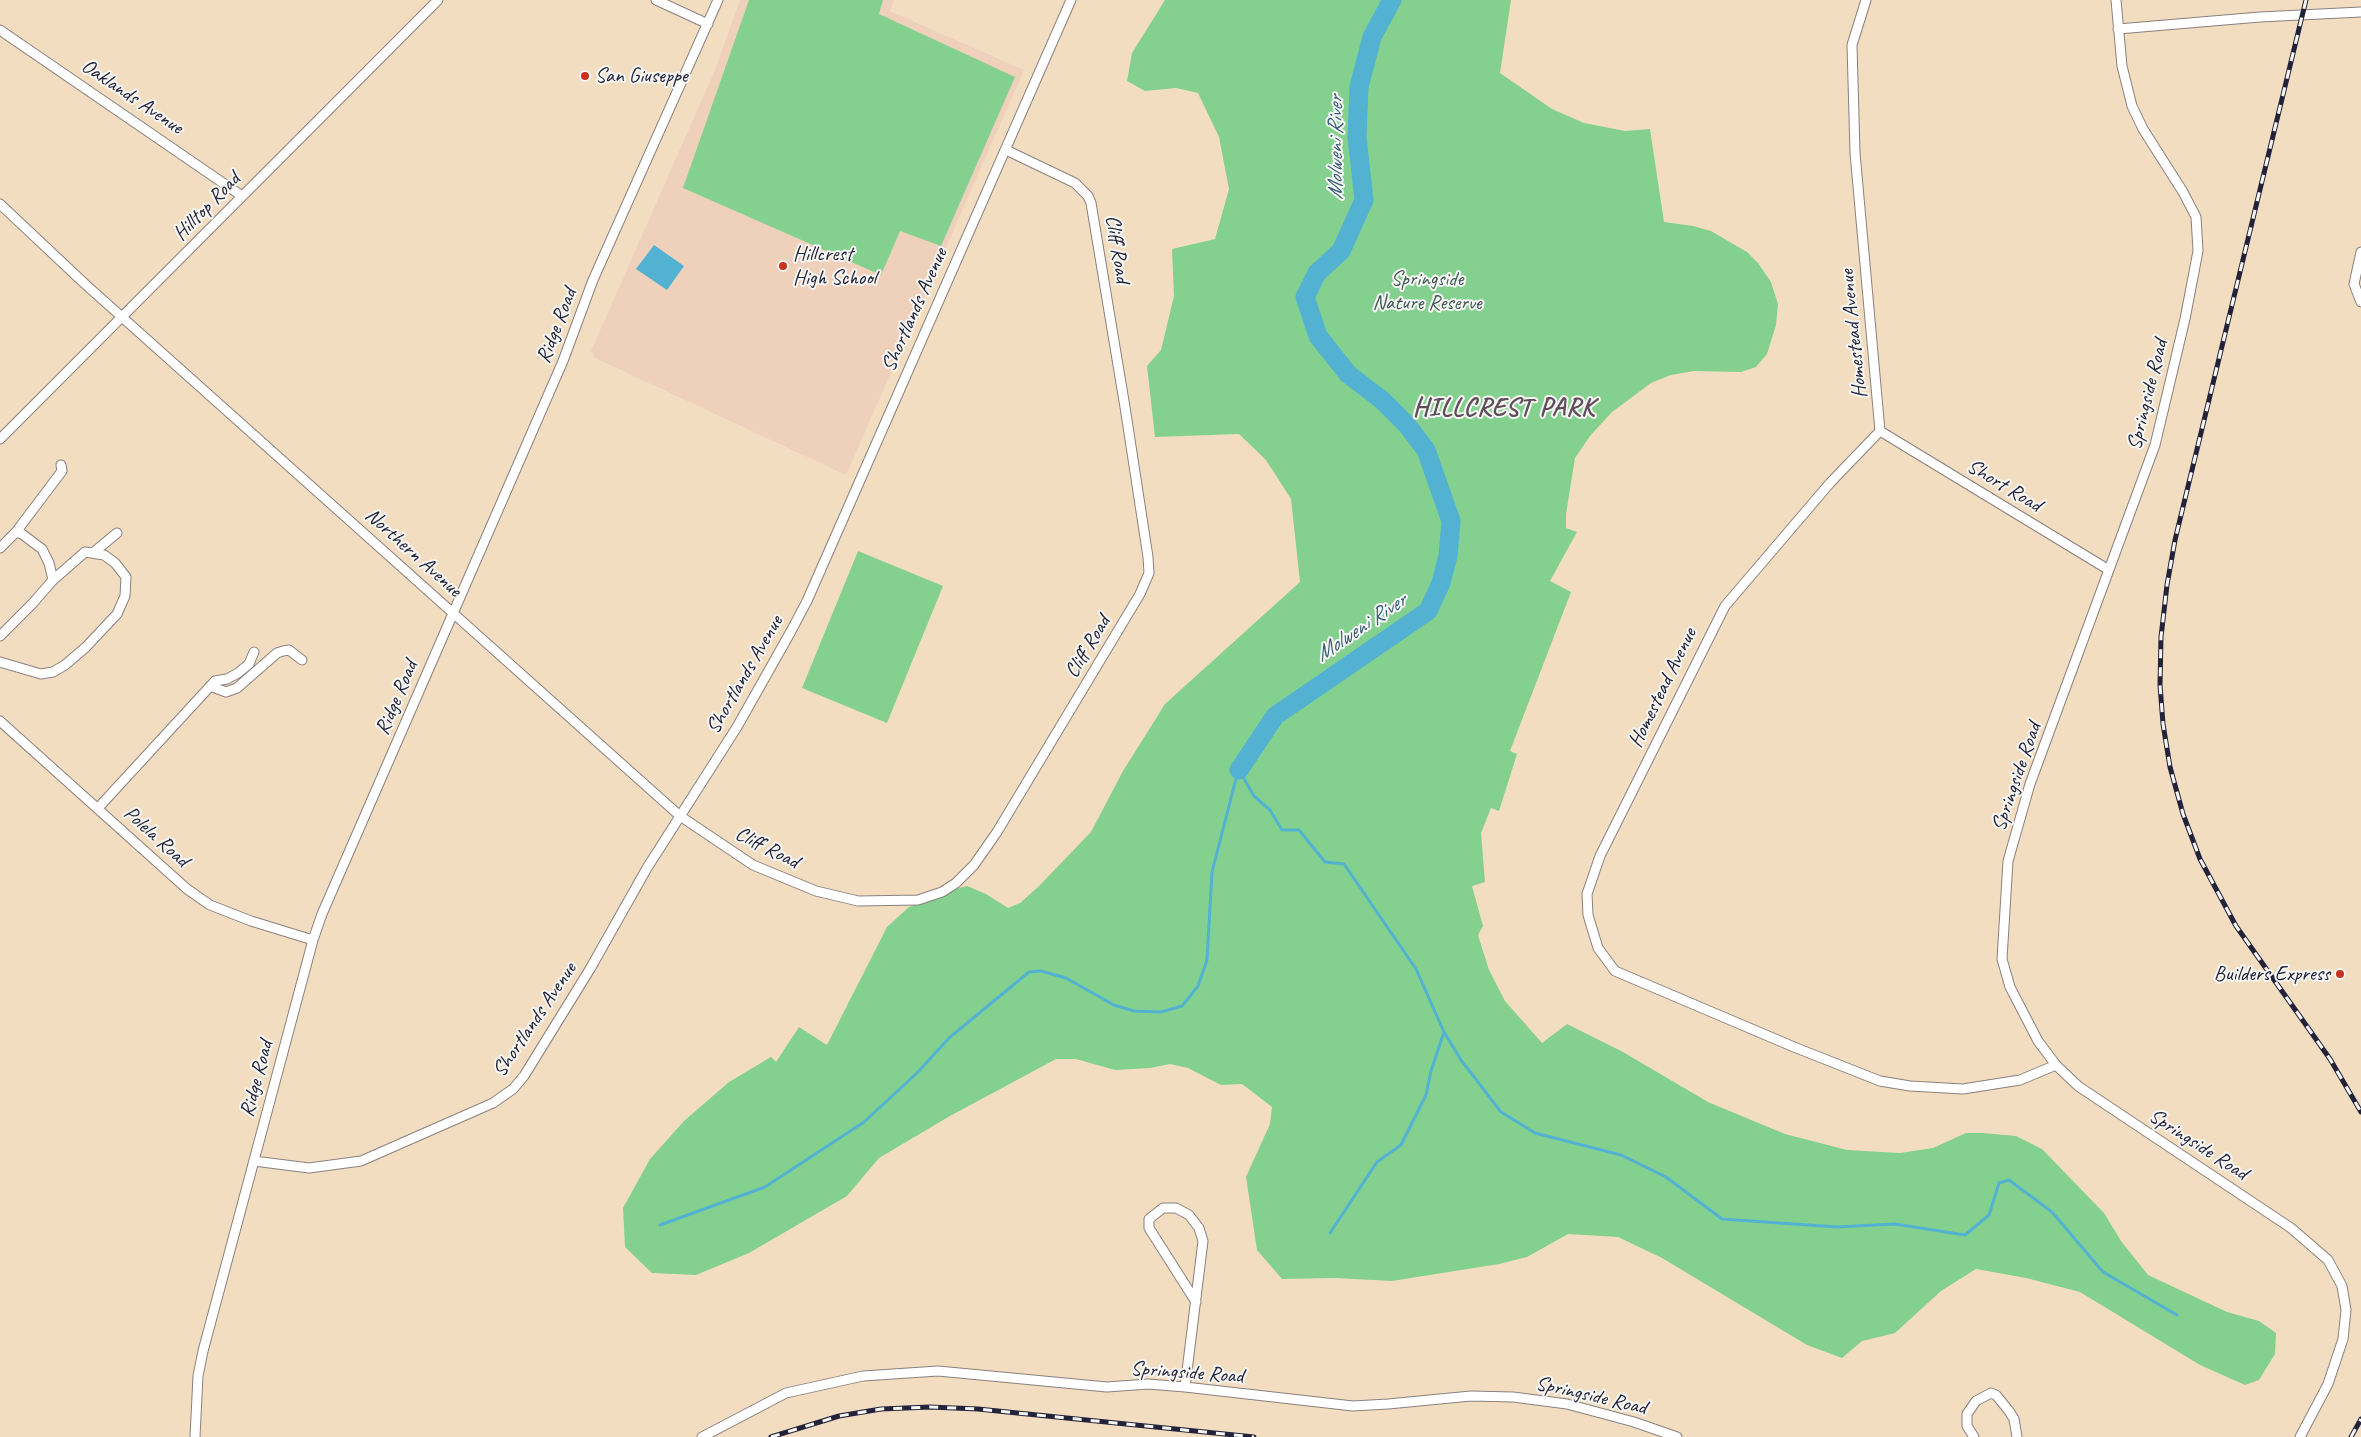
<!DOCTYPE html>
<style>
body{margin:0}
canvas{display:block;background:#f3ddc1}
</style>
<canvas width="2361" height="1437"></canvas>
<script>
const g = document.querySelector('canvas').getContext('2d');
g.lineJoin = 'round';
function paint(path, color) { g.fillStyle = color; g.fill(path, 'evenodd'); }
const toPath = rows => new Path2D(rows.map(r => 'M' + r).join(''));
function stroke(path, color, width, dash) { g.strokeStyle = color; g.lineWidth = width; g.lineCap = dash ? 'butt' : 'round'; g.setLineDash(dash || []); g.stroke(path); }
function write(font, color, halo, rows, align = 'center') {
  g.font = font + ' Caveat,sans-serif'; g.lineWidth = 4; g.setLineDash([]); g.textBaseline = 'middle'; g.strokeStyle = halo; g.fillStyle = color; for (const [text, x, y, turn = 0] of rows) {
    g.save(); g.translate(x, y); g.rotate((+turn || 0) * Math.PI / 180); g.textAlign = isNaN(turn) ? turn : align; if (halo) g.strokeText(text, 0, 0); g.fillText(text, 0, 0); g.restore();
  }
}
paint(toPath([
 [740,0,894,0,890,11,1024,70,846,475,595,358,591,351,715,70]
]), '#eed0bb');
paint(toPath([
 [749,0,883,0,879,14,1015,77,941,246,900,231,881,275,683,188],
 [1165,0,1511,0,1500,73,1552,109,1584,123,1625,131,1650,129,1664,222,1693,226,1711,231,1747,252,1758,263,1771,282,1778,304,1776,325,1767,354,1756,367,1741,372,1694,371,1671,375,1651,383,1612,412,1590,436,1575,458,1566,514,1566,528,1577,532,1550,581,1571,592,1510,751,1517,754,1499,811,1491,808,1481,833,1485,882,1472,886,1483,926,1478,935,1489,970,1505,1001,1542,1043,1567,1024,1623,1052,1708,1102,1785,1134,1847,1150,1900,1153,1933,1148,1966,1133,1983,1133,2016,1136,2042,1149,2104,1213,2121,1241,2148,1275,2227,1312,2259,1321,2276,1333,2275,1354,2259,1380,2245,1385,2200,1365,2080,1292,2026,1278,1976,1269,1941,1291,1895,1333,1862,1341,1842,1358,1807,1345,1662,1258,1618,1237,1568,1234,1527,1257,1499,1264,1392,1281,1335,1278,1282,1279,1257,1250,1246,1177,1270,1124,1272,1107,1242,1084,1221,1085,1188,1068,1170,1064,1150,1068,1115,1070,1076,1059,1056,1059,950,1116,879,1158,847,1196,749,1253,696,1275,652,1273,625,1247,623,1208,650,1159,684,1121,729,1082,771,1057,776,1062,799,1027,827,1045,887,927,909,907,945,892,967,886,986,894,1008,908,1020,903,1038,887,1091,832,1123,771,1165,704,1300,582,1291,499,1266,460,1239,434,1155,437,1147,366,1161,350,1174,296,1172,249,1215,239,1229,189,1219,137,1198,93,1176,88,1145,91,1127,81,1132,53],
 [858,551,943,586,887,723,802,688]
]), '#84d18f');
paint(toPath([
 [654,245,684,266,667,290,636,269]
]), '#53b1d1');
stroke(toPath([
 [1239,770,1254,796,1270,810,1282,830,1299,830,1325,862,1344,864,1416,969,1444,1032,1461,1060,1501,1112,1535,1133,1621,1155,1666,1177,1722,1219,1837,1227,1895,1224,1965,1235,1989,1215,1999,1183,2009,1180,2052,1212,2103,1272,2177,1315],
 [660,1225,765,1187,864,1122,917,1073,949,1038,1029,972,1041,971,1066,978,1114,1005,1134,1011,1161,1012,1182,1006,1198,986,1207,960,1212,872,1238,771],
 [1330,1233,1377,1162,1401,1145,1426,1095,1431,1071,1444,1032]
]), '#53b1d1', 3);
stroke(toPath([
 [1239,770,1275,716,1428,611,1441,583,1448,556,1451,521,1426,450,1407,425,1382,400,1348,374,1318,336,1305,297,1317,273,1341,251,1364,200,1357,137,1359,87,1372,37,1392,0]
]), '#53b1d1', 19);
const minor = toPath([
 [656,0,708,24],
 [1866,0,1852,45,1855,153,1880,431,1830,483,1725,606,1600,856,1587,894,1588,915,1598,948,1615,971,1794,1047,1880,1081,1910,1086,1963,1089,2020,1080,2056,1065],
 [2116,0,2122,66,2132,106,2143,129,2183,192,2196,217,2198,251,2185,319,2155,445,2030,784,2008,861,2002,959,2010,987,2038,1041,2056,1065,2078,1086,2291,1228,2328,1260,2342,1286,2346,1310,2343,1339,2328,1384,2300,1437],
 [2118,29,2260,17,2361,12],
 [0,30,242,196],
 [0,204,85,284,680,816,753,865,816,891,858,901,918,900,942,892,956,883,974,865,997,832,1140,594,1149,573,1148,557,1125,407,1091,203,1088,196,1075,183,1006,150],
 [2361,252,2354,284,2361,302],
 [1880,431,2109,570],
 [0,439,438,0],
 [16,532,62,471,61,465],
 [0,548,16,532,22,534,42,549,49,563,53,580,33,603,0,636],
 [94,552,117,533],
 [0,662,41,674,53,672,65,665,86,647,117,614,125,596,126,577,115,563,104,555,85,552,53,580],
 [210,686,226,692,237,688,277,653,283,651,289,650,302,660],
 [0,721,187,889,210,905,251,921,313,940],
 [98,808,215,681,227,679,238,673,249,664,254,652],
 [254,1161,309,1168,361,1161,493,1103,513,1089,524,1076,590,969,647,868,737,727,790,633,807,601,1071,0],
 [1185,1387,1203,1241,1199,1228,1189,1215,1176,1208,1163,1208,1149,1219,1149,1228,1196,1302],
 [195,1437,198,1376,203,1351,313,940,322,914,563,361,593,280,718,0],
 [702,1437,786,1393,863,1376,938,1371,1107,1387,1148,1384,1185,1387,1353,1406,1388,1404,1471,1396,1513,1397,1567,1404,1634,1422,1677,1437],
 [1974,1437,1967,1426,1967,1414,1976,1401,1991,1393,1996,1395,2009,1411,2014,1419,2017,1437]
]);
stroke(minor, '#8a807e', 11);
stroke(minor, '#fff', 9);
const rail = toPath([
 [2306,0,2175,540,2167,585,2161,637,2160,685,2163,724,2170,767,2183,814,2200,859,2236,926,2330,1059,2361,1112],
 [771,1437,839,1416,881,1409,930,1407,978,1409,1254,1437],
 [2351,1437,2361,1419]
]);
stroke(rail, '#22223b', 5);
stroke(rail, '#f6f6f2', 3, [9]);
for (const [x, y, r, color] of [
 [585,76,5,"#c8321e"],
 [783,266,5,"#c8321e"],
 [2340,974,5,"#c8321e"]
]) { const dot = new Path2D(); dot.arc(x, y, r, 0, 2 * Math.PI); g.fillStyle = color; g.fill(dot); stroke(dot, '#f6f6f2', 2); }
write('21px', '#22223b', '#f6f6f2', [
 ["San Giuseppe",595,76],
 ["Hillcrest",793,254],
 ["High School",793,278],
 ["Builders Express",2330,974,"right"]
], 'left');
write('21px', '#22223b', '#f6f6f2', [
 ["Oaklands Avenue",132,97,34],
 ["Hilltop Road",207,207,-46],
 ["Cliff Road",1117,249,81],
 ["Shortlands Avenue",915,310,-66],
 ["Ridge Road",557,326,-69],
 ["Homestead Avenue",1854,334,-96],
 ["Springside Road",2148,395,-76],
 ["Short Road",2004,486,31],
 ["Northern Avenue",413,553,42],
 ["Cliff Road",1088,647,-59],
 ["Shortlands Avenue",745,675,-60],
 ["Homestead Avenue",1663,688,-64],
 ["Ridge Road",397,698,-67],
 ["Springside Road",2017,777,-71],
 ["Polela Road",156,837,42],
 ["Cliff Road",767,848,27],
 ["Shortlands Avenue",535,1020,-56],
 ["Ridge Road",257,1079,-75],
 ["Springside Road",2198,1145,33],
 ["Springside Road",1187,1373,4],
 ["Springside Road",1591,1396,13]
]);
write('21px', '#3f5754', '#f6f6f2', [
 ["Springside",1427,279],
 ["Nature Reserve",1427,303]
]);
write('italic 22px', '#365b77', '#f6f6f2', [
 ["Molweni River",1336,148,-90],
 ["Molweni River",1361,628,-34]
]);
g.letterSpacing = '1px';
write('bold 26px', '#5f4d5b', '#f6f6f2', [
 ["HILLCREST PARK",1504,408]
]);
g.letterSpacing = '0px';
</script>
